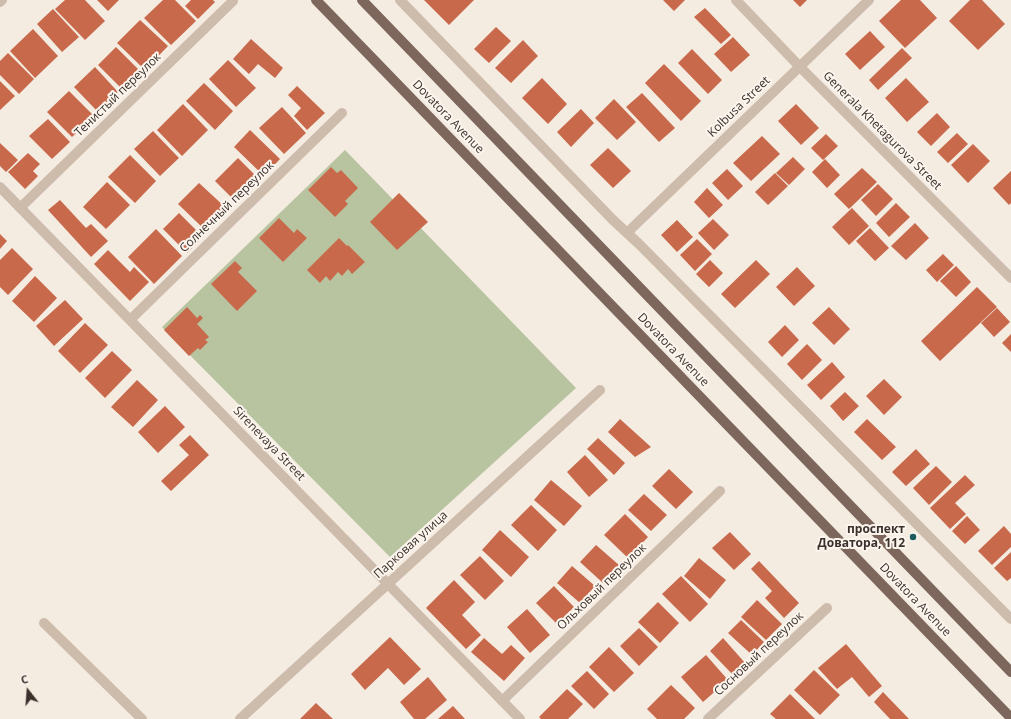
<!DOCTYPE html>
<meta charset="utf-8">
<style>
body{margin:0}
#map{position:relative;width:1011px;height:719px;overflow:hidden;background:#f4ebe1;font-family:"Open Sans",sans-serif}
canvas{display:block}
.north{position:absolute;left:8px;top:671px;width:40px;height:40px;-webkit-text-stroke:3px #fbf5ee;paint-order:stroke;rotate:343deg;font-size:11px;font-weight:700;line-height:16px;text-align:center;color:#3b302b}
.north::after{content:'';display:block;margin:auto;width:14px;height:18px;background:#3b302b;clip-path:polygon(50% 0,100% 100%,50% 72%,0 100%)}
</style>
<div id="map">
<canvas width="1011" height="719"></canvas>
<div class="north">С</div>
</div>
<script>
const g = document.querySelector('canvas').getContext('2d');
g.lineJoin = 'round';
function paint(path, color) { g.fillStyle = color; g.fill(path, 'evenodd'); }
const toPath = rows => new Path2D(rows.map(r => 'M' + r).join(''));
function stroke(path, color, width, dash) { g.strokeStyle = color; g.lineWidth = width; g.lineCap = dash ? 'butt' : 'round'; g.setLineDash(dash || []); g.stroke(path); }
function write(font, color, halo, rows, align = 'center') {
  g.font = font + ' "Open Sans",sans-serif'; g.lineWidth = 4; g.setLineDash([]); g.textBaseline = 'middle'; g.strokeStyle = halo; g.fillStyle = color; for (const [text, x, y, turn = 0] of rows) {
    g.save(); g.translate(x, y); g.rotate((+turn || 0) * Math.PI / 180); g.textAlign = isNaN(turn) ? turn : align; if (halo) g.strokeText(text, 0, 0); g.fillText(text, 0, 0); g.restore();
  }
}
paint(toPath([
 [345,150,576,388,390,557,162,327]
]), '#b8c4a0');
paint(toPath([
 [65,0,85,0,105,21,85,40,55,9],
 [97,0,119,0,108,11],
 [163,0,175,0,196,21,171,45,144,18],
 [191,0,213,0,215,2,198,19,185,6],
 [424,0,474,0,449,25],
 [663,0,685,0,674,11],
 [793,0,807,0,800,7],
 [901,0,920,0,937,18,905,48,879,21],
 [970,0,982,0,1005,24,978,50,949,21],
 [705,8,731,35,721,44,694,17],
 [53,9,79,37,62,52,37,24],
 [140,20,168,46,145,70,117,43],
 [496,27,511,41,489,63,474,49],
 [33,29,58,56,35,78,10,51],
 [870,31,885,47,860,70,845,54],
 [733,37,750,55,731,72,714,54],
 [251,39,283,68,275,78,258,64,249,74,233,59],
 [523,40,538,56,511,83,495,68],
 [116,47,140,71,122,89,98,65],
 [902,48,912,58,878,90,869,80],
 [692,49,722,80,708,94,678,63],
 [8,53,34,79,19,94,0,75,0,61],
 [228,60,256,88,236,107,209,79],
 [664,64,701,101,681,121,645,83],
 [95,67,118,92,97,111,74,87],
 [542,78,567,104,548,124,522,98],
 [906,78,929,102,907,122,885,98],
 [0,81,15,96,0,110],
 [204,83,233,111,215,130,186,101],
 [297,86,325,113,307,130,294,116,301,108,288,95],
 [69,91,94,116,72,137,47,112],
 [642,93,675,128,659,142,626,107],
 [614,99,636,122,617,140,595,118],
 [183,104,208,130,182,156,157,130],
 [796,104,819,128,801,145,778,121],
 [282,107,306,133,284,154,259,128],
 [581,109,594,123,571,147,557,132],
 [937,113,950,127,931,146,917,132],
 [48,119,70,142,52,159,29,136],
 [250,130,280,159,264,176,234,147],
 [153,131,179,158,160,176,134,149],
 [957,133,968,144,948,163,937,152],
 [826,134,838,146,823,160,811,148],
 [762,136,780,154,751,181,733,163],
 [0,143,18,160,6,172,0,166],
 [973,144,990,161,968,183,951,165],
 [608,148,631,171,613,188,590,165],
 [28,153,40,164,33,171,38,176,25,189,8,172],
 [130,155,156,181,135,203,108,177],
 [793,157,805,169,789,185,776,173],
 [238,158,260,180,237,203,215,181],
 [825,159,840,175,827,188,812,172],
 [331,167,337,173,341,170,358,188,345,201,348,204,335,217,308,190],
 [862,168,877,182,849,209,834,194],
 [727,169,743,186,728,200,712,183],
 [1011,171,1011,203,1009,205,993,188],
 [775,173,788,186,768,205,755,192],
 [107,182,130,205,106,229,83,207],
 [199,183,225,207,204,229,178,204],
 [878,184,893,199,876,216,861,200],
 [707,188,723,205,709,218,694,202],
 [399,193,428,222,397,250,370,222],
 [60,200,86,228,91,224,108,241,91,257,48,210],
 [896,203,910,217,889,237,876,223],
 [852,208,869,226,849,245,832,227],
 [179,213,203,237,187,253,163,229],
 [279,218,294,233,297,229,307,238,283,262,259,238],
 [713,219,729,235,714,250,698,233],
 [677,220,693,237,677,252,661,235],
 [915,223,929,238,906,260,891,246],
 [870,228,889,248,875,261,856,241],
 [156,229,182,256,154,284,128,257],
 [0,234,7,241,0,249],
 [339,238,347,246,348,245,365,262,352,274,348,269,342,276,338,272,330,281,326,276,320,283,307,270],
 [697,239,712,254,695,271,680,255],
 [12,248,33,269,8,295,0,287,0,260],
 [108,250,130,272,134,267,149,282,130,301,94,264],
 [943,254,954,265,937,282,926,270],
 [710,260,723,273,709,287,696,274],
 [756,260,770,274,735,308,721,294],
 [235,261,242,268,238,272,257,291,237,311,211,284],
 [956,266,971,282,956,297,940,281],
 [797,267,815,286,794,306,776,287],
 [35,276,57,298,34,322,12,301],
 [977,287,997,307,940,361,921,341],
 [65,300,83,319,54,346,36,326],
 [187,307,197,318,200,315,203,318,197,324,209,337,205,340,208,342,200,350,198,348,189,356,164,330],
 [829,307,850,329,834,345,812,323],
 [997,308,1010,322,994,337,981,323],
 [85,323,108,345,80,373,58,351],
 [785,325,799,340,782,357,768,342],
 [1011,334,1011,352,1002,343],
 [807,344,822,360,802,380,787,364],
 [112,351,132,370,105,398,85,378],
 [832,362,845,377,821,400,807,385],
 [884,379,902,397,884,415,866,396],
 [137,380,158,400,133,427,111,407],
 [845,392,859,406,843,421,830,406],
 [165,406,185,427,158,453,138,432],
 [620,419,651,447,635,457,608,432],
 [867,419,896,447,882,460,854,432],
 [190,435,209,455,171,491,161,481,189,455,179,445],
 [598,438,625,463,614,475,587,449],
 [916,449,930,464,906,486,892,472],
 [585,455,608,480,589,497,567,472],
 [936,466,952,482,929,505,913,488],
 [669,469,693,492,676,509,652,486],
 [965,475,975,485,955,503,966,514,950,529,930,508],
 [551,480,582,506,564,526,534,500],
 [644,494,667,515,651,531,628,510],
 [531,505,557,530,538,551,511,525],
 [625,514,648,537,628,558,604,535],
 [967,516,980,530,965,544,952,531],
 [1004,526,1011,534,1011,547,992,565,978,551],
 [500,530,529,557,511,577,482,550],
 [730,532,751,554,734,570,712,548],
 [596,545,619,565,603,583,580,562],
 [1011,552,1011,578,1007,581,994,568],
 [480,556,504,581,485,600,460,575],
 [699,558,726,580,710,599,684,576],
 [759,561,799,603,784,618,765,598,772,591,751,569],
 [572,566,595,586,580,603,557,583],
 [681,576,708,604,690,622,662,594],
 [454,580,475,602,462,615,481,635,466,649,426,608],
 [554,586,574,607,557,624,536,603],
 [757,600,782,624,766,640,741,617],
 [658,602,679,623,660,643,638,622],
 [527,609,550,635,530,653,507,627],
 [741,620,764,642,752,655,728,633],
 [639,628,658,647,639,666,620,646],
 [390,637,421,669,404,685,388,668,365,690,351,674],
 [484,638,502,654,511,645,525,658,504,681,471,652],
 [723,638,746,664,734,676,710,651],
 [846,644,882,686,869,697,852,677,837,689,818,668],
 [609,647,634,673,614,692,589,667],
 [706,655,728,680,703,702,681,677],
 [814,670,840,695,820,715,794,690],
 [587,671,609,694,594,709,571,686],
 [428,677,447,700,425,719,414,719,400,702],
 [671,685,695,708,684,719,657,719,647,709],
 [567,689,583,704,568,719,541,719,539,717],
 [883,692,909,719,890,719,874,702],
 [790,694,815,719,776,719,770,714],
 [316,703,333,719,300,719],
 [453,706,465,719,438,719]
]), '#c8694b');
stroke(toPath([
 [0,2,2,0],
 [0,187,520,719],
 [20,208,233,1],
 [130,320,342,113],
 [44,623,142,719],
 [502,701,720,491],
 [240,719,600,390],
 [708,719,827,608]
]), '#cdbbac', 10);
stroke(toPath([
 [400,0,613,220,639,244,1011,619],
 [736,0,800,67,1011,278],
 [628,234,631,229,869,0]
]), '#cdbbac', 10);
stroke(toPath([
 [316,0,1011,718],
 [362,0,1011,672]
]), '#7d675c', 10);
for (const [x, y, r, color] of [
 [913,537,4,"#1f5a5e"]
]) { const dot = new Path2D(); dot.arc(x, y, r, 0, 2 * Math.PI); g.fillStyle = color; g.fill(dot); stroke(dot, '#fbf5ee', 1.5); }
write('12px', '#3b302b', '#fbf5ee', [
 ["Тенистый переулок",118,95,-44],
 ["Kolbusa Street",739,107,-44],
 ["Dovatora Avenue",448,117,46],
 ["Generala Khetagurova Street",882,131,45],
 ["Солнечный переулок",227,207,-44],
 ["Dovatora Avenue",673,350,46],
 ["Sirenevaya Street",269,444,46],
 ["Парковая улица",411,545,-42],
 ["Ольховый переулок",602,587,-44],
 ["Dovatora Avenue",915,600,46],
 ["Сосновый переулок",759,654,-43]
]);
write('bold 12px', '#3b302b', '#fbf5ee', [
 ["проспект",905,530],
 ["Доватора, 112",905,544]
], 'right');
</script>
